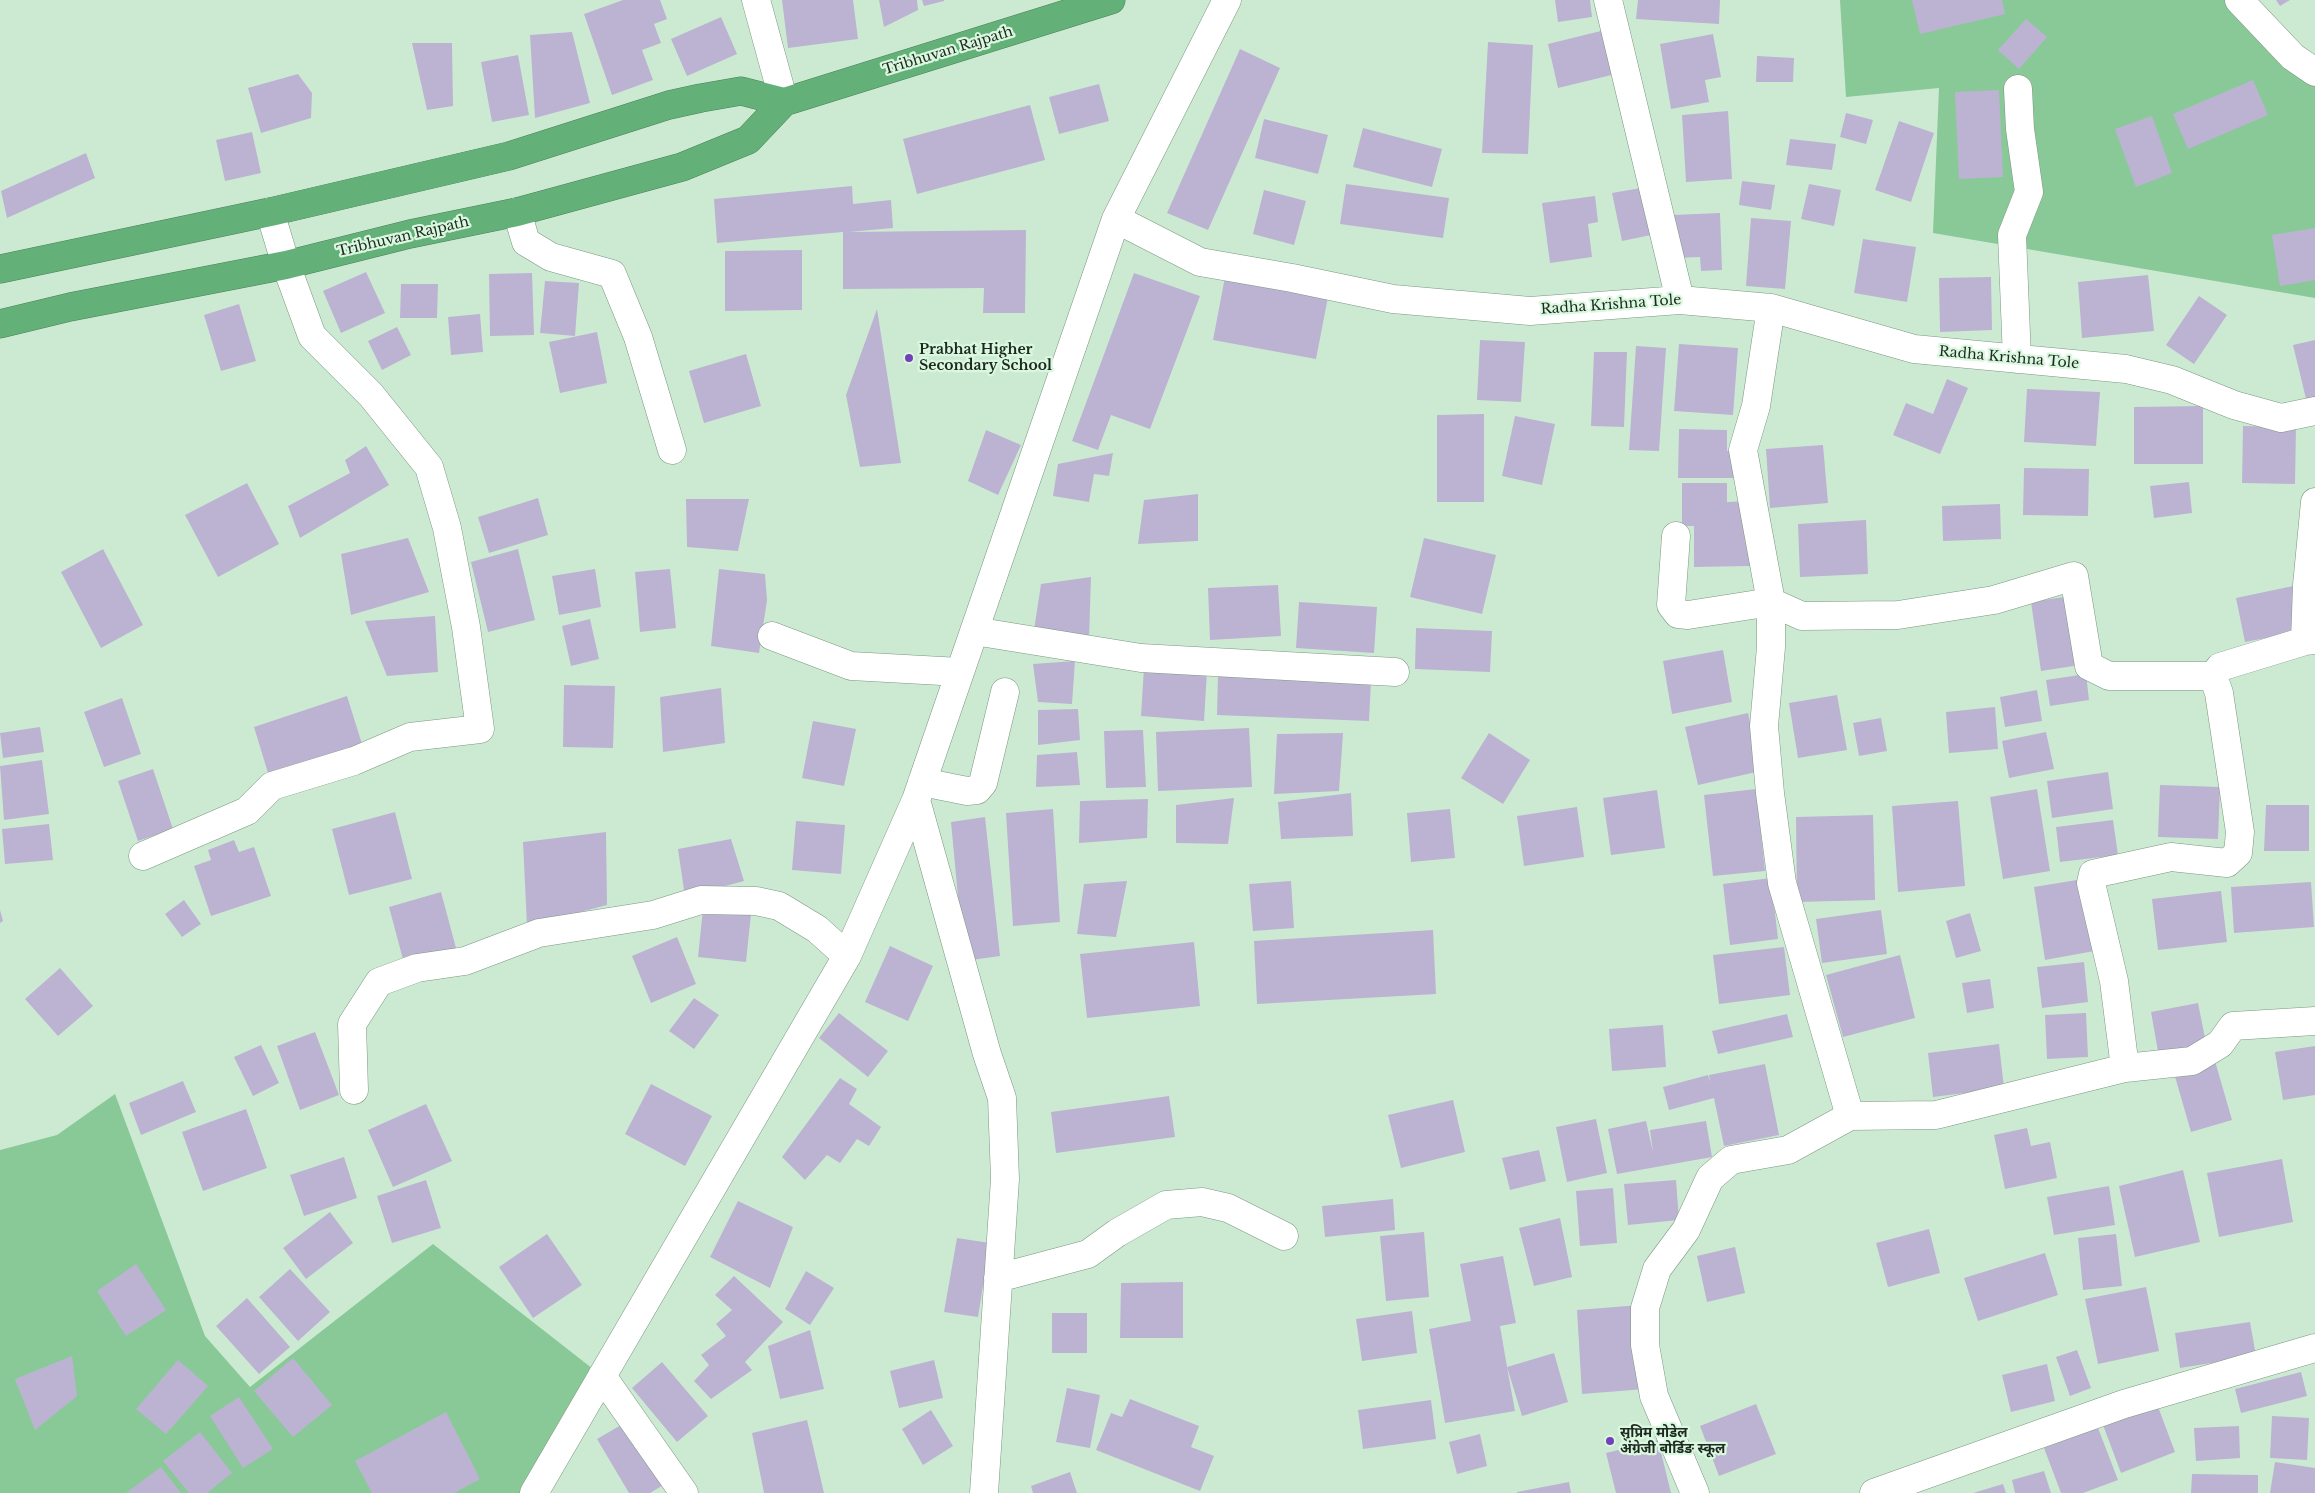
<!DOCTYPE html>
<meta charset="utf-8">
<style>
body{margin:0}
canvas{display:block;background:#ccead2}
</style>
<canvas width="2315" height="1493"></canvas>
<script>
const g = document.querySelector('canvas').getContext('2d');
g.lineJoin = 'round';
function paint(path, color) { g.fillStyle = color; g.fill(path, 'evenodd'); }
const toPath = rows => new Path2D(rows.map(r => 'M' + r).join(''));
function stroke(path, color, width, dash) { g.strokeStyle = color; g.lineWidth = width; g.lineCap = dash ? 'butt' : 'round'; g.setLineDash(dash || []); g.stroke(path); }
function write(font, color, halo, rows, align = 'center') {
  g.font = font + ' "Libre Baskerville","Noto Sans Devanagari",serif'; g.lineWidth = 4.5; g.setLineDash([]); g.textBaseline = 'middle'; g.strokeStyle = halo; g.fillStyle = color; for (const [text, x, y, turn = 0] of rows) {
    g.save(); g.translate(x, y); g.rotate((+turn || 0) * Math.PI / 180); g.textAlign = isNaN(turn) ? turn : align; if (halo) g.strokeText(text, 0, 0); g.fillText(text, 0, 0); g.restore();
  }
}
paint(toPath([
 [1840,0,2228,0,2315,85,2315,298,1933,233,1939,88,1846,97],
 [115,1094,205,1336,250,1387,433,1244,602,1376,529,1493,0,1493,0,1150,57,1135]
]), '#89c998');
paint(toPath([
 [623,0,660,0,667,19,654,24,661,43,642,50,653,80,612,95,584,14],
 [782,0,853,0,858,39,788,48],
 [879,0,917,0,918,10,884,27],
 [922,0,944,0,944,1,924,6],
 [1555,0,1590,0,1592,17,1558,22],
 [1638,0,1720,0,1719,24,1636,19],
 [1912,0,2002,0,2005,14,1920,34],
 [2276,0,2290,0,2280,6],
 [721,17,737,54,687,76,671,39],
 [2026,19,2047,37,2019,69,1998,50],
 [1609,29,1620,73,1558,88,1548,44],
 [572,32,590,103,535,118,530,35],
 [1713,34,1721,77,1705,80,1709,102,1671,109,1660,44],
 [1488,42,1533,45,1528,154,1482,153],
 [412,43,452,43,453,106,427,110],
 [1240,49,1280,68,1208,230,1167,213],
 [518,55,529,115,492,122,481,62],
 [1757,56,1794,58,1793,82,1756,82],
 [298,74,312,93,311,118,261,133,248,88],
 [2253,80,2268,115,2188,149,2173,114],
 [1099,84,1109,121,1059,134,1049,97],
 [1999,90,2003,177,1959,179,1955,92],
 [1030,105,1045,160,917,194,903,139],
 [1728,111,1732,179,1686,182,1682,115],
 [1846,113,1873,120,1866,144,1840,137],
 [2152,116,2172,173,2136,187,2115,129],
 [1264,119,1328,135,1318,174,1255,158],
 [1899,121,1934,133,1911,202,1875,190],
 [1363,128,1442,149,1432,187,1353,167],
 [252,132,261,173,225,181,216,140],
 [1790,139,1836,144,1832,170,1786,165],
 [86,153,95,178,7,218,1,191],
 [1742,181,1775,185,1771,210,1739,205],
 [1346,184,1449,198,1443,238,1340,224],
 [1809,184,1841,190,1834,226,1801,219],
 [852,186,853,204,891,200,893,228,849,232,1026,230,1025,313,983,313,984,288,843,289,843,232,717,243,714,199],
 [1641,188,1651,235,1622,241,1612,193],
 [1264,190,1306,201,1294,245,1253,234],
 [1595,196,1598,222,1588,224,1592,257,1550,263,1542,203],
 [1720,213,1722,270,1701,271,1700,257,1675,258,1673,215],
 [1751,218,1791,221,1785,289,1746,286],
 [2315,228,2315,280,2280,286,2272,235],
 [1863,239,1916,247,1907,302,1854,293],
 [802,250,802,310,725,311,725,251],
 [366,272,385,313,341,333,323,291],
 [532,273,534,335,490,336,489,274],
 [1134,273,1200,296,1150,429,1111,415,1098,450,1072,441],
 [2148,275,2154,331,2082,338,2078,282],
 [1225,277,1328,297,1316,359,1213,340],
 [1991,277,1992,330,1940,332,1939,278],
 [545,281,579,283,575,336,540,333],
 [401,284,438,284,437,318,400,318],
 [2199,296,2227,315,2194,364,2166,345],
 [239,304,256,361,221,371,204,315],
 [877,309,901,463,860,467,846,395],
 [480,314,483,352,451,355,448,317],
 [397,327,411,355,382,370,368,341],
 [597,332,607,383,560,393,549,342],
 [1480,340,1525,342,1521,402,1477,400],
 [2315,340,2315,401,2307,403,2293,345],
 [1679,344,1738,348,1733,415,1674,411],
 [1636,346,1666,348,1659,451,1629,450],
 [1594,352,1627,352,1624,427,1591,426],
 [746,354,761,406,704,423,689,371],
 [1947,379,1968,388,1940,454,1893,435,1906,403,1933,414],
 [2027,389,2100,392,2096,446,2024,442],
 [2203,406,2203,464,2134,464,2134,407],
 [1484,414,1484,502,1437,502,1437,415],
 [1515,416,1555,424,1542,485,1502,476],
 [2243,426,2296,427,2295,484,2242,483],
 [1679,429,1727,430,1727,451,1741,451,1740,478,1678,478],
 [986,430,1021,445,998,495,968,481],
 [1823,445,1828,503,1770,508,1766,449],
 [366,446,389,485,300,538,288,506,350,473,345,460],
 [1113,453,1109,476,1094,474,1089,502,1053,496,1058,464],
 [2024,468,2089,469,2088,516,2023,515],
 [2189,482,2192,513,2154,518,2150,486],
 [247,483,279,544,218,577,185,515],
 [1682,483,1727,483,1727,502,1750,501,1750,566,1694,567,1694,526,1682,526],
 [1198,494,1198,541,1138,544,1144,500],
 [538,498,548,535,489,553,478,517],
 [686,499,749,499,738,551,687,547],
 [2000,504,2001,539,1943,541,1942,506],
 [1866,520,1868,574,1800,577,1798,524],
 [408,538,429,592,351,615,341,554],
 [1424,538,1496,555,1482,614,1410,597],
 [103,549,143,625,101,648,61,572],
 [518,549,535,620,488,632,471,562],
 [595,569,601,607,559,615,552,576],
 [670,569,676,628,640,632,635,572],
 [719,569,765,574,767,600,759,653,711,646],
 [1091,577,1089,639,1034,630,1041,584],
 [1278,585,1281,636,1210,640,1208,588],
 [2293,586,2302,631,2245,642,2236,598],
 [2070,596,2080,665,2041,671,2031,602],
 [1299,602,1377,607,1374,653,1296,648],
 [435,616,438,672,387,676,365,621],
 [590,619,599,659,571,666,562,626],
 [1416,628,1492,631,1490,672,1415,669],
 [1723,650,1732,702,1672,714,1663,661],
 [1075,661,1072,704,1038,702,1033,664],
 [1144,667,1207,671,1204,721,1141,716],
 [1218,674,1371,681,1369,721,1217,715],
 [2086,674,2089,700,2050,706,2046,680],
 [564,685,615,686,613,748,563,747],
 [721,688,725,743,663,752,660,697],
 [2037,690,2042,721,2005,727,2000,697],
 [1837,695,1847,750,1798,758,1789,703],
 [347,696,362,744,268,773,254,727],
 [122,698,141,754,104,767,84,712],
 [1995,707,1998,749,1949,753,1946,712],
 [1078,709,1080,740,1038,745,1038,710],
 [1748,713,1761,771,1698,785,1685,727],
 [1881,718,1887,751,1859,756,1853,723],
 [813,721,856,729,844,786,802,778],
 [40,727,44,752,3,758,0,733],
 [1249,728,1252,787,1158,791,1156,732],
 [1143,730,1146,787,1106,788,1104,731],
 [2046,732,2054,769,2009,778,2002,741],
 [1343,733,1339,791,1274,794,1277,734],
 [1489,733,1530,760,1503,804,1461,778],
 [1077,752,1080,785,1036,787,1037,755],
 [42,760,49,814,4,820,0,766],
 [153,769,173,829,138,841,118,781],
 [2108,772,2113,809,2052,818,2047,781],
 [2160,785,2220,787,2218,839,2158,837],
 [1756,789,1765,871,1713,876,1704,795],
 [2037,789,2050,871,2003,879,1990,797],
 [1657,790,1665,848,1611,855,1603,798],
 [1351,793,1353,836,1281,839,1278,802],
 [1234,798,1228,844,1176,843,1176,805],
 [1148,799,1147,838,1079,843,1080,801],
 [1958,801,1965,886,1898,892,1892,806],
 [2266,805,2309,805,2309,851,2264,851],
 [1577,807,1584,857,1524,866,1517,816],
 [1053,809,1060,922,1013,926,1006,813],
 [1450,809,1455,858,1411,862,1407,813],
 [395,812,412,879,349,895,332,829],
 [1873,815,1875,900,1797,902,1796,817],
 [985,817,1000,956,964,961,951,822],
 [2113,820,2118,855,2060,862,2056,827],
 [796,821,845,825,841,874,792,870],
 [49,824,53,860,5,864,2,829],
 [606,832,607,905,527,926,523,842],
 [731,839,744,881,685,897,678,849],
 [234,840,239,852,254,847,271,896,211,916,194,866,211,860,208,850],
 [1771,878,1778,939,1730,945,1723,884],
 [2089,878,2100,950,2045,960,2034,887],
 [1127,881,1116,937,1077,934,1084,884],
 [1291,881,1294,928,1253,931,1249,884],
 [2311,882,2314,927,2234,933,2231,887],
 [2221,891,2227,942,2158,950,2152,899],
 [441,892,456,948,404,963,389,907],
 [184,900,201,924,182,937,165,914],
 [703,909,751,914,746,962,698,957],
 [0,910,3,921,0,923],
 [1881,910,1887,954,1822,963,1816,919],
 [1970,913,1981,951,1956,958,1946,921],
 [1433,930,1436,994,1257,1004,1254,941],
 [677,937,696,984,651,1003,632,956],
 [1194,942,1200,1006,1087,1018,1080,954],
 [890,946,933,966,908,1021,865,1002],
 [1784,947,1790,995,1719,1004,1713,955],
 [1900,955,1915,1018,1843,1037,1826,975],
 [2084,962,2088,1002,2042,1008,2037,967],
 [60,968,93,1006,58,1036,25,999],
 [1990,979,1994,1008,1967,1013,1962,983],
 [694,998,719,1015,694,1049,669,1031],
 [2198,1003,2207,1048,2159,1057,2151,1012],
 [839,1013,888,1051,868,1077,819,1038],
 [2086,1013,2088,1057,2047,1059,2045,1015],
 [1787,1014,1793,1037,1718,1054,1712,1031],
 [1663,1025,1666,1067,1612,1071,1609,1029],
 [315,1032,339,1095,300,1110,277,1046],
 [1999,1044,2004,1088,1933,1097,1928,1053],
 [261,1045,279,1083,253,1096,234,1057],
 [2315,1046,2315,1095,2283,1100,2275,1052],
 [2215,1061,2232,1120,2191,1132,2174,1073],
 [1765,1064,1779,1135,1724,1146,1714,1098,1669,1110,1663,1087,1708,1075,1710,1082,1709,1075],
 [840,1078,857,1089,849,1104,881,1127,869,1146,857,1139,840,1163,827,1155,805,1180,782,1157],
 [183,1081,196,1112,141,1135,129,1103],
 [651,1084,712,1116,685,1166,625,1134],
 [1169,1096,1175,1137,1056,1153,1051,1112],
 [1453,1100,1465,1152,1401,1168,1388,1115],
 [426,1104,452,1161,393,1187,368,1130],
 [246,1109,267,1168,203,1191,182,1132],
 [1596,1119,1607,1173,1567,1182,1556,1127],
 [1646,1121,1653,1152,1650,1130,1706,1121,1712,1157,1617,1174,1608,1129],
 [2027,1128,2031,1146,2050,1142,2057,1178,2005,1189,1994,1135],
 [1539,1150,1546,1181,1510,1190,1502,1158],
 [344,1157,357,1198,304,1216,290,1175],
 [2282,1159,2293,1222,2219,1237,2207,1173],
 [2183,1170,2200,1242,2135,1257,2119,1186],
 [426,1180,441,1228,392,1243,377,1196],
 [1676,1180,1679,1220,1628,1225,1624,1184],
 [2109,1186,2115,1225,2054,1235,2047,1197],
 [1613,1188,1617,1243,1580,1246,1576,1191],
 [1393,1199,1395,1230,1325,1237,1322,1206],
 [738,1201,793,1227,770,1288,710,1257],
 [330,1212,353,1243,306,1279,283,1248],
 [1560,1218,1572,1277,1534,1286,1519,1228],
 [1929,1229,1940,1273,1888,1287,1876,1243],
 [1424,1232,1429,1297,1386,1301,1380,1236],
 [547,1234,582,1285,533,1318,499,1267],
 [2116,1234,2122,1286,2083,1290,2078,1238],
 [957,1238,990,1243,978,1317,944,1312],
 [1735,1247,1745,1293,1707,1302,1697,1256],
 [2045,1253,2058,1295,1978,1321,1964,1278],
 [1503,1256,1516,1323,1500,1326,1507,1367,1554,1353,1568,1402,1522,1416,1507,1367,1515,1411,1445,1423,1429,1329,1471,1321,1460,1264],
 [136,1264,166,1310,126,1336,97,1291],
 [290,1269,330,1312,298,1341,259,1297],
 [806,1271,834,1288,810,1325,785,1309],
 [734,1276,783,1322,745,1362,752,1370,711,1399,694,1381,709,1365,701,1355,726,1336,716,1324,732,1310,715,1295],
 [1183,1282,1183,1338,1120,1338,1121,1283],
 [2146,1287,2159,1351,2098,1364,2085,1299],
 [247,1298,290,1347,259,1374,216,1326],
 [1640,1305,1645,1389,1582,1394,1577,1310],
 [1412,1311,1417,1353,1362,1361,1356,1319],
 [1052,1313,1087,1313,1087,1353,1052,1353],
 [2250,1322,2256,1356,2180,1368,2175,1333],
 [810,1330,824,1389,780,1399,768,1346],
 [2077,1350,2091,1388,2070,1396,2056,1357],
 [72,1356,77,1396,35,1430,15,1379],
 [293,1358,332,1405,293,1437,254,1391],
 [178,1360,208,1386,166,1434,136,1409],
 [934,1360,943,1398,899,1408,890,1371],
 [662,1362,708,1416,677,1442,632,1388],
 [2047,1364,2055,1401,2011,1412,2002,1375],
 [2301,1372,2307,1396,2241,1413,2235,1389],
 [1067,1388,1100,1395,1090,1448,1056,1442],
 [239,1397,273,1449,243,1468,210,1416],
 [1130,1399,1199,1426,1191,1447,1214,1456,1200,1491,1096,1450,1111,1413,1122,1417],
 [1431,1400,1436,1439,1363,1449,1358,1410],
 [1756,1404,1776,1454,1719,1476,1700,1426],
 [2157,1404,2175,1452,2121,1473,2103,1425],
 [931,1410,953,1446,923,1465,902,1429],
 [446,1412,480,1479,454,1493,372,1493,355,1461],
 [2272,1416,2309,1418,2307,1460,2270,1458],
 [807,1420,824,1493,764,1493,752,1433],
 [628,1421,665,1484,650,1493,629,1493,597,1439],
 [2239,1426,2240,1458,2196,1461,2194,1428],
 [2098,1428,2118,1480,2083,1493,2061,1493,2044,1448],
 [200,1432,232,1473,207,1493,189,1493,163,1461],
 [1480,1434,1487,1466,1457,1474,1449,1442],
 [1658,1440,1671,1493,1616,1493,1606,1453],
 [2275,1462,2315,1468,2315,1493,2270,1493],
 [161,1467,181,1493,126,1493],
 [2044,1471,2051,1493,2015,1493,2012,1480],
 [1070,1472,1077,1493,1033,1493,1031,1486],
 [2192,1474,2258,1475,2258,1493,2191,1493],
 [1569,1482,1571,1493,1517,1493,1517,1492],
 [2003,1484,2006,1493,1973,1493]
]), '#bcb3d3');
const minor = toPath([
 [756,0,784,102],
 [1608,0,1680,300],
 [2239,0,2293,57,2315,72],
 [517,212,526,242,551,257,612,274,638,337,672,450],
 [1116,219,1200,262,1292,278,1393,299,1530,311,1680,300,1771,308,1914,349,2126,369,2172,380,2234,405,2281,418,2315,411],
 [1771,308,1756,406,1743,450,1771,602,1802,616,1898,615,1994,600,2074,576,2089,666,2109,676,2213,676],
 [2017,359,2012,235,2029,192,2020,129,2018,89],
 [2315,502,2307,585,2305,641,2315,640],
 [1676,536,1671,605,1678,614,1688,615,1771,602,1771,647,1764,726,1770,793,1782,883,1850,1116],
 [974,631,1141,658,1395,672],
 [772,636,851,666,960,672],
 [922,782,967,791,977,790,983,783,1005,692],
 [916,800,987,1054,1002,1098,1005,1179,984,1493],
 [143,856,247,811,272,786,354,761,410,737,480,729,466,627,447,528,429,467,371,395,312,336,286,265,270,212],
 [2125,1068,2114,981,2091,883,2093,874,2171,857,2227,863,2238,853,2240,832,2219,693,2213,676,2220,667,2305,641],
 [354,1090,352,1024,379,982,417,968,465,961,539,933,653,915,701,900,756,901,779,906,817,929,847,956],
 [998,1278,1088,1254,1117,1233,1166,1205,1202,1202,1228,1208,1284,1236],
 [602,1376,684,1493],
 [534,1493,847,956,916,800,1116,219,1227,0],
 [1695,1493,1654,1396,1645,1345,1645,1308,1657,1269,1686,1230,1710,1178,1731,1160,1788,1150,1850,1116,1936,1115,2125,1068,2192,1061,2220,1044,2233,1026,2315,1021],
 [1874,1493,2124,1404,2315,1348]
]);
const highway = toPath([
 [0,269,270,212,509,156,669,105,701,98,741,91,784,102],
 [0,324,70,307,286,265,410,234,517,212,682,167,748,140,784,102,1111,0]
]);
stroke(minor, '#7b9780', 29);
stroke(highway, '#4a8159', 29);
stroke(minor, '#fff', 28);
stroke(highway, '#63b178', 28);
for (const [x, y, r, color] of [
 [909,358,5,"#7241b9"],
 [1610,1441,5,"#7241b9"]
]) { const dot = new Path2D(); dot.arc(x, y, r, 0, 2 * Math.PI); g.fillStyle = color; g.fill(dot); stroke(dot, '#daf8df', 2); }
write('14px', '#1d281f', '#daf8df', [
 ["Tribhuvan Rajpath",948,51,-17],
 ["Tribhuvan Rajpath",403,237,-13],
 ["Radha Krishna Tole",1611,305,-4],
 ["Radha Krishna Tole",2009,358,5]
]);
write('bold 14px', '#1d281f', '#daf8df', [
 ["Prabhat Higher",919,350],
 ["Secondary School",919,366],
 ["सुप्रिम मोडेल",1620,1433],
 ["अंग्रेजी बोर्डिङ स्कूल",1620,1449]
], 'left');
</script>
